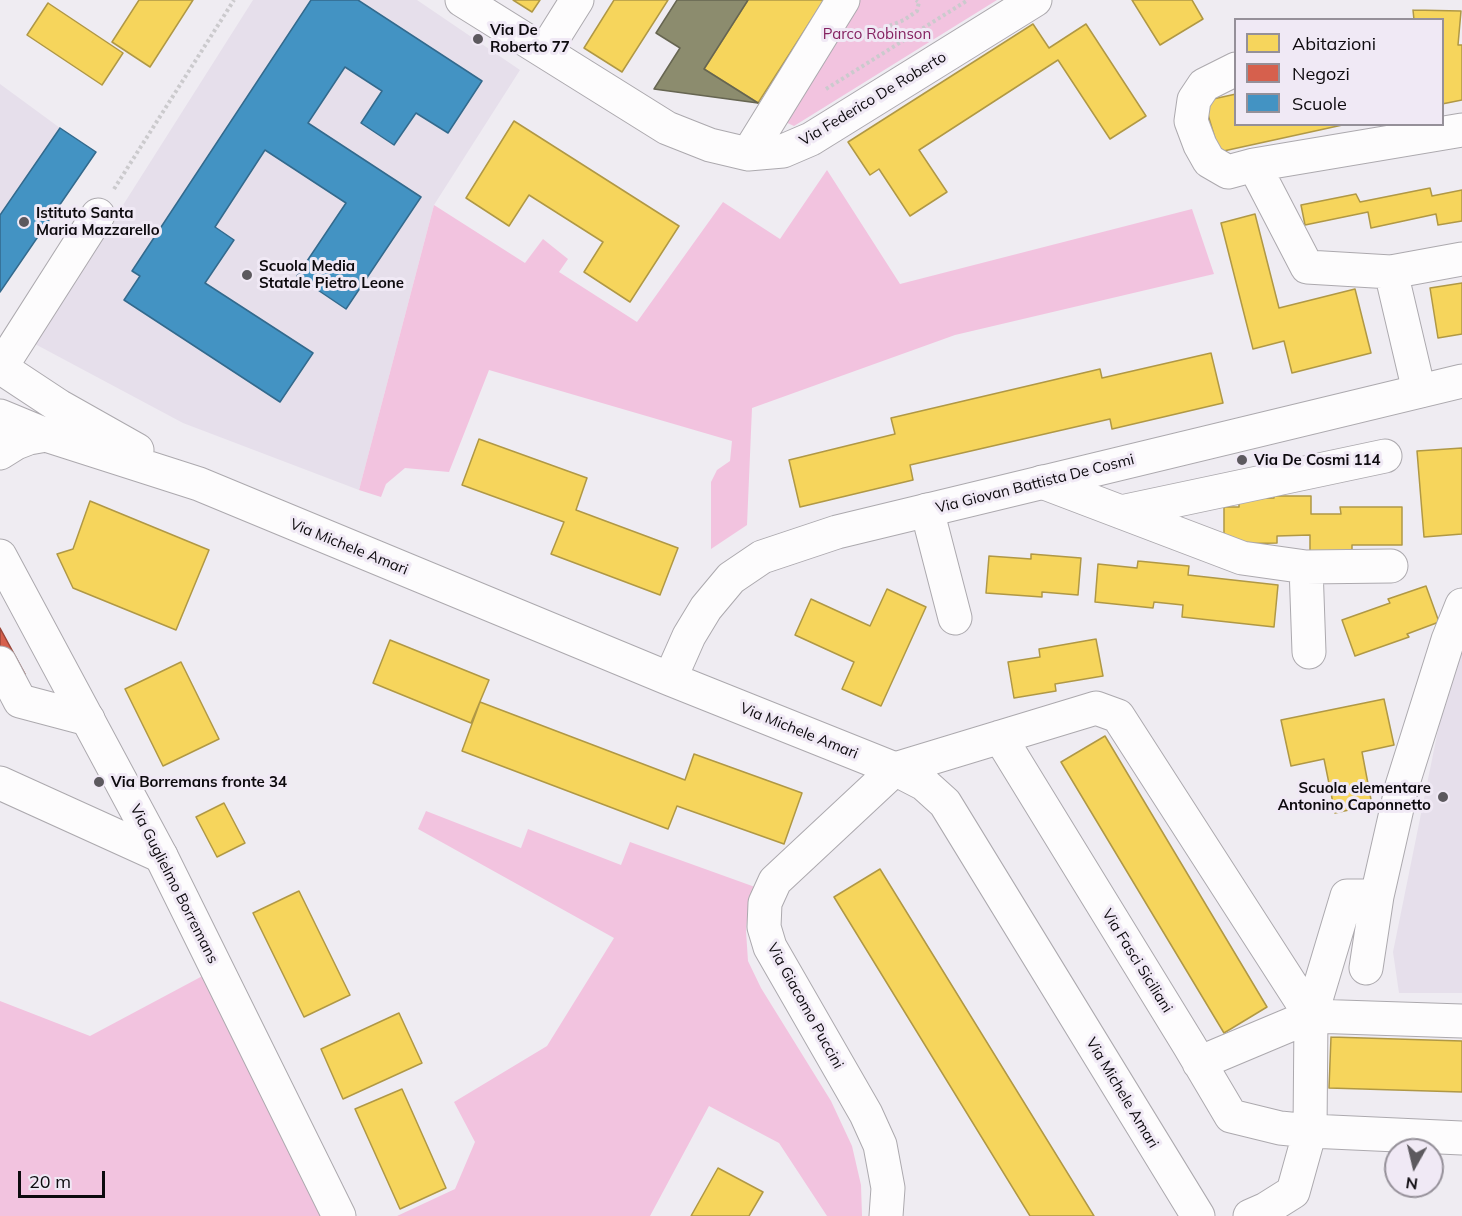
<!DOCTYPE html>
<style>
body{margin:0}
#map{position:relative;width:1462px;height:1216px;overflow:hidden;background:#efecf2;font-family:Mulish,sans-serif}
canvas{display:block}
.legend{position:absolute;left:1234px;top:18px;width:210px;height:108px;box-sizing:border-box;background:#f0e9f5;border:2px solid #959099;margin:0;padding:8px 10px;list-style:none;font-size:18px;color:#0d0a0e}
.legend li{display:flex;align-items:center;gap:12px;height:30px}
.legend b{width:30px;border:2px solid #959099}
.north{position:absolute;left:1384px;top:1138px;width:60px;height:60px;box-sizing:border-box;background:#f0e9f5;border:2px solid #959099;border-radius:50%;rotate:188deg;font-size:16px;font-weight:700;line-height:24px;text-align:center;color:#0d0a0e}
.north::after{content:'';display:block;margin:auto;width:21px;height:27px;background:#5c595e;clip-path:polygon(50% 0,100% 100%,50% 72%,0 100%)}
.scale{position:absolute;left:18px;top:1171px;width:87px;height:27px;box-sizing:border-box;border:3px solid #0d0a0e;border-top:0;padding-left:8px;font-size:18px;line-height:21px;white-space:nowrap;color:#0d0a0e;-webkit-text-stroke:4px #f0e9f5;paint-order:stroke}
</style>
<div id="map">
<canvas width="1462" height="1216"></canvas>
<ul class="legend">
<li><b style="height:16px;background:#f6d55c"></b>Abitazioni</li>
<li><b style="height:16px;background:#d6604d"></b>Negozi</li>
<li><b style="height:16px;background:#4393c3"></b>Scuole</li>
</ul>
<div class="north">N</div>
<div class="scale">20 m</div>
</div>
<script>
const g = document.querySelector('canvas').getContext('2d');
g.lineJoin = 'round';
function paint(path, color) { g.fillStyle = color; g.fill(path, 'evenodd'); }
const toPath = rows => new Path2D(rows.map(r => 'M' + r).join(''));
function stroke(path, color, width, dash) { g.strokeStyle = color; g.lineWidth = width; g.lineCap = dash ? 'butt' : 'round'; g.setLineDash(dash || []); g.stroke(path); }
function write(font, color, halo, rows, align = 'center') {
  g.font = font + ' Mulish,sans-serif'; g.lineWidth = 6; g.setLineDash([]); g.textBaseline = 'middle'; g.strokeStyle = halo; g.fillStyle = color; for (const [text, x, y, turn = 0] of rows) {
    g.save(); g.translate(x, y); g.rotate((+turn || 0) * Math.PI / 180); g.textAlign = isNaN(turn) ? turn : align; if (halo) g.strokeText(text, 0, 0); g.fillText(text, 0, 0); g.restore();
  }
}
paint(toPath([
 [253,0,417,0,520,70,434,205,359,490,183,423,35,344],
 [0,84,60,128,96,152,0,292],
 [1462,637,1462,993,1399,993,1393,952,1456,641]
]), '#e6dfeb');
paint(toPath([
 [858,0,997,0,794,126,781,120],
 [827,170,900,284,1192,209,1214,274,955,335,752,408,747,525,711,549,711,482,717,470,730,461,732,441,489,370,449,472,405,468,386,484,381,497,359,490,434,205,525,263,543,239,568,259,559,272,637,322,723,202,780,239],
 [426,811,521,848,528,829,621,865,630,842,755,887,748,909,746,931,748,961,761,988,831,1101,852,1146,861,1185,862,1216,827,1216,779,1143,709,1106,650,1216,397,1216,455,1189,475,1142,454,1102,547,1046,614,938,418,829],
 [210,972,323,1216,0,1216,0,1001,90,1036]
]), '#f2c3df');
const homes = toPath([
 [139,0,193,0,150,67,112,42,139,0],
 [513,0,540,0,532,12,513,0],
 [614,0,668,0,622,72,584,48,614,0],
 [748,0,824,0,758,103,704,69,748,0],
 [1132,0,1192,0,1203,19,1160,45,1132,0],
 [48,3,123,53,102,85,27,35,48,3],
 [1413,10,1461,11,1458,45,1462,45,1462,100,1442,104,1442,20,1414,20,1413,10],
 [1033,24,1049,48,1086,24,1146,116,1110,139,1058,60,919,150,947,192,910,216,879,169,870,175,848,142,1033,24],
 [1236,94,1236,124,1347,124,1219,152,1204,101,1236,94],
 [514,121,679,226,630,302,584,272,603,242,529,195,509,226,466,198,514,121],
 [1430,188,1432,196,1462,190,1462,221,1438,225,1436,214,1371,228,1368,212,1305,225,1301,205,1356,194,1360,202,1430,188],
 [1255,214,1279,308,1355,289,1371,353,1292,373,1284,341,1253,349,1221,223,1255,214],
 [1462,283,1462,334,1438,338,1430,288,1462,283],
 [1211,353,1223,403,1112,429,1110,419,910,465,913,480,800,507,789,460,895,434,891,418,1100,369,1102,378,1211,353],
 [479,439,587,478,576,510,678,548,660,595,551,554,564,522,462,485,479,439],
 [1462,448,1462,534,1424,537,1417,451,1462,448],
 [1274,496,1311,496,1311,514,1341,514,1340,507,1402,507,1402,545,1352,545,1352,553,1310,553,1310,535,1277,536,1277,543,1224,544,1224,507,1239,507,1239,499,1274,498,1274,496],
 [90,501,209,550,176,630,73,588,57,554,73,549,90,501],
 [1031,554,1081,558,1078,595,1042,592,1042,597,986,593,989,556,1031,559,1031,554],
 [1138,561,1189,566,1188,575,1278,585,1274,627,1182,617,1183,605,1154,602,1153,608,1095,602,1098,564,1137,568,1138,561],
 [1426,586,1439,622,1407,634,1409,637,1355,656,1342,620,1390,603,1388,599,1426,586],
 [887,589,926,607,881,706,842,689,854,662,795,635,811,599,870,626,887,589],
 [1096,639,1103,676,1055,684,1056,691,1014,698,1008,662,1040,657,1039,649,1096,639],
 [390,640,489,680,471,723,373,683,390,640],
 [181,662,219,739,163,766,125,689,181,662],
 [1384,699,1394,745,1362,752,1372,805,1335,813,1324,759,1291,766,1281,720,1384,699],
 [480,702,685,780,694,754,802,793,784,844,677,806,668,829,462,751,480,702],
 [1105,736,1267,1007,1224,1033,1061,762,1105,736],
 [224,803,245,843,217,857,196,817,224,803],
 [880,869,1094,1216,1030,1216,834,897,880,869],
 [299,891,350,995,304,1017,253,913,299,891],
 [399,1013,422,1063,343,1099,321,1049,399,1013],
 [1331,1037,1462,1041,1462,1092,1329,1088,1331,1037],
 [402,1089,446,1188,400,1209,355,1109,402,1089],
 [718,1168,763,1192,749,1216,691,1216,718,1168]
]);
paint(homes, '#f6d55c');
stroke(homes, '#b09845', 1.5);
const shops = toPath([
 [0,628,25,674,0,686,0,628]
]);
paint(shops, '#d6604d');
stroke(shops, '#9a463a', 1.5);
const schools = toPath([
 [311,0,358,0,482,81,448,133,416,113,394,145,361,123,382,91,345,67,308,123,421,197,346,309,297,276,346,203,265,150,215,227,234,240,205,283,313,353,280,402,124,300,140,276,132,271,311,0],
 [60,128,96,152,0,292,0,215,60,128]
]);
paint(schools, '#4393c3');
stroke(schools, '#336a8d', 1.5);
const industry = toPath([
 [677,0,748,0,704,69,758,103,654,89,680,48,656,33,677,0]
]);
paint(industry, '#8c8c6e');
stroke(industry, '#666551', 1.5);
const minor = toPath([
 [462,0,667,128,710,145,748,154,783,151,811,139,1035,0],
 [545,51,577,0],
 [1236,69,1204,85,1194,100,1191,121,1200,145,1209,161,1228,172,1254,165,1307,267,1391,272,1419,391],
 [748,154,843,0],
 [1254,165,1462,130],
 [1391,272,1462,259],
 [1,367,98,215],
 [1042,482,1242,558,1306,567,1391,566],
 [927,510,955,618],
 [1121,512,1385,456],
 [1306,567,1309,652],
 [0,663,20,701,88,719],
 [895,769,1096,708,1118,716,1311,1016,1310,1131,1280,1128,1231,1116,1189,1045,1000,737],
 [895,769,924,784,945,803,1198,1216],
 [0,783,161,856],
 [1366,968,1377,896],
 [1311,1016,1462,1021],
 [1199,1063,1311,1016,1347,896,1377,896,1402,786,1448,640,1462,605],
 [1250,1216,1266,1209,1293,1192,1310,1131,1462,1138]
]);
const major = toPath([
 [0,367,59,406,137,450],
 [0,416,46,435,199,484,670,679,895,769,775,881,765,903,764,927,770,947,866,1114,880,1145,888,1188,886,1216],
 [0,453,16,443,29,438,46,435],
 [0,556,161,856,339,1216],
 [670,679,689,636,706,608,731,578,762,557,837,532,1462,381]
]);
stroke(minor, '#aca9ae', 35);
stroke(major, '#aca9ae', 35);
stroke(toPath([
 [856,39,904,20,917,11,919,2,916,0],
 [826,89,968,0],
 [114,189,234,0]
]), '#cbcacd', 4, [3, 3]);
stroke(minor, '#fdfcfd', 33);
stroke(major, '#fdfcfd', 33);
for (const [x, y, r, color] of [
 [478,39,6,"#5c595e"],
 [24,222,6,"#5c595e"],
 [247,275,6,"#5c595e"],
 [1242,460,6,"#5c595e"],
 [99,782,6,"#5c595e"],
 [1443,797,6,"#5c595e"]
]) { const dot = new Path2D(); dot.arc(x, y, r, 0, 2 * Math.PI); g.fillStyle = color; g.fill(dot); stroke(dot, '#f0e9f5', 2); }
write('bold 15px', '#0d0a0e', '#f0e9f5', [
 ["Via De",490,30],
 ["Roberto 77",490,47],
 ["Istituto Santa",36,213],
 ["Maria Mazzarello",36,230],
 ["Scuola Media",259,266],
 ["Statale Pietro Leone",259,283],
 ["Via De Cosmi 114",1254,460],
 ["Via Borremans fronte 34",111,782],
 ["Scuola elementare",1431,788,"right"],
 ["Antonino Caponnetto",1431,805,"right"]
], 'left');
write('15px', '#852261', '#f0e9f5', [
 ["Parco Robinson",877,34]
]);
write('15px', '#0d0a0e', '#f0e9f5', [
 ["Via Federico De Roberto",873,99,-31],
 ["Via Giovan Battista De Cosmi",1035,484,-14],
 ["Via Michele Amari",349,547,22],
 ["Via Michele Amari",799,731,22],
 ["Via Guglielmo Borremans",174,884,63],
 ["Via Fasci Siciliani",1137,961,58],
 ["Via Giacomo Puccini",805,1006,61],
 ["Via Michele Amari",1122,1093,59]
]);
</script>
